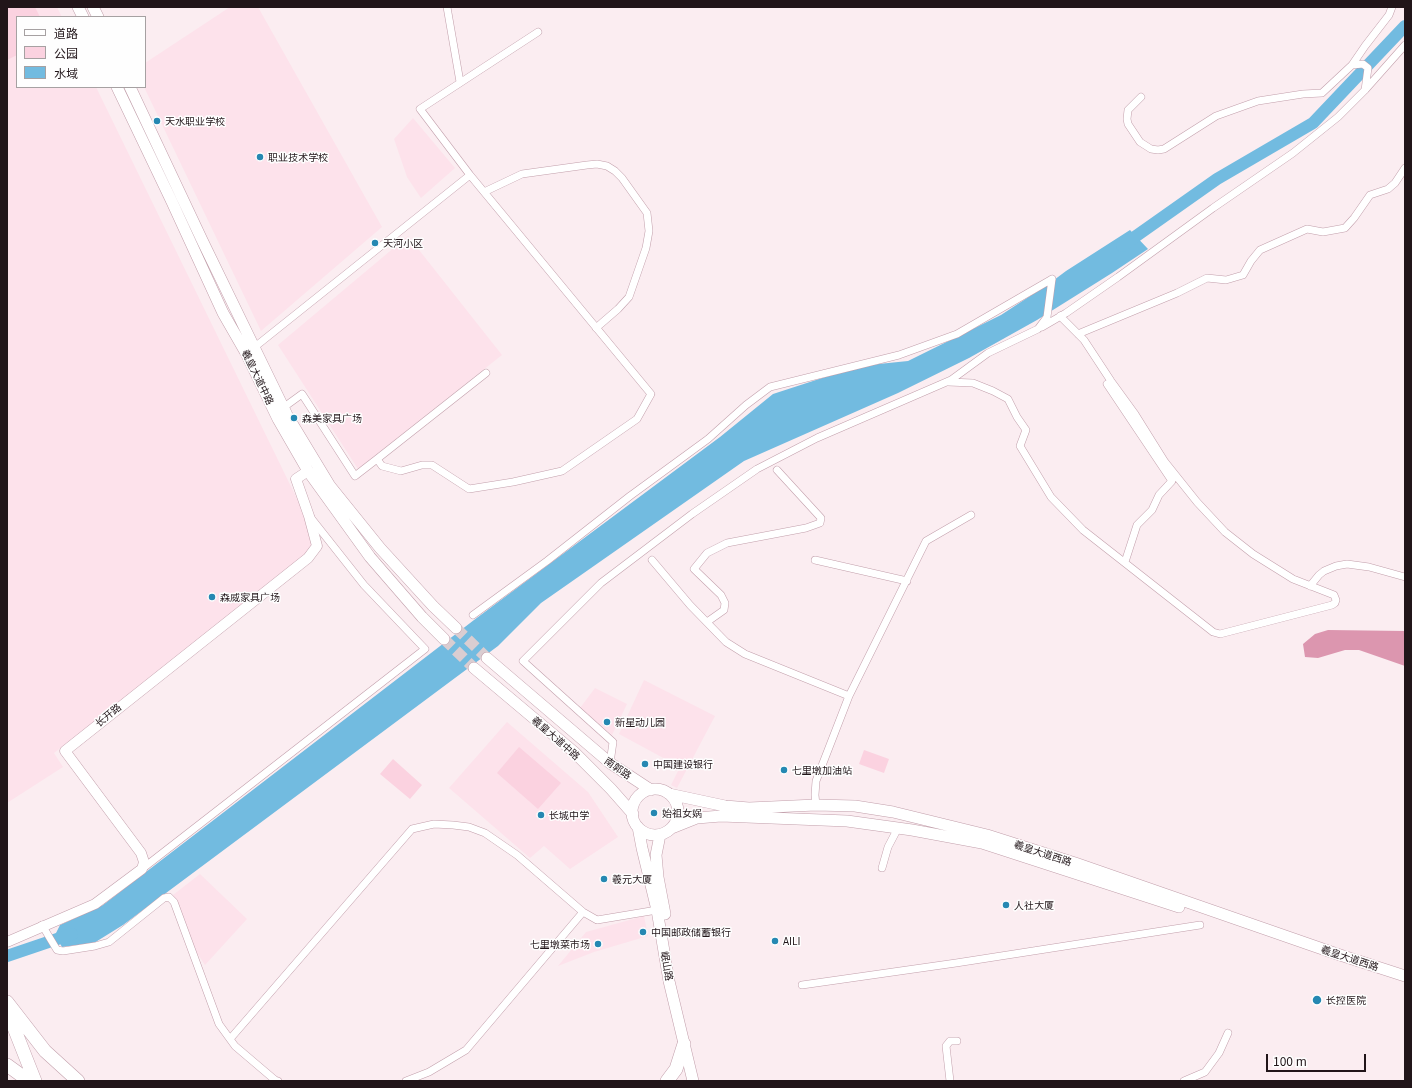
<!DOCTYPE html>
<meta charset="utf-8">
<style>
body{margin:0}
#map{position:relative;width:1412px;height:1088px;overflow:hidden;background:#fbedf1;font-family:Georgia,"Noto Sans SC",serif}
canvas{display:block}
.frame{position:absolute;inset:0;border:8px solid #211519;pointer-events:none}
.legend{position:absolute;left:16px;top:16px;width:130px;height:72px;box-sizing:border-box;background:#fefefe;border:1px solid #a6a1a2;margin:0;padding:5px 7px;list-style:none;font-size:12px;color:#211519}
.legend li{display:flex;align-items:center;gap:8px;height:20px}
.legend b{width:20px;border:1px solid #a6a1a2}
.scale{position:absolute;left:1266px;top:1054px;width:100px;height:18px;box-sizing:border-box;border:2px solid #211519;border-top:0;padding-left:5px;font-size:12px;line-height:14px;white-space:nowrap;color:#211519;-webkit-text-stroke:3px #fefefe;paint-order:stroke}
</style>
<div id="map">
<canvas width="1412" height="1088"></canvas>
<div class="frame"></div>
<ul class="legend">
<li><b style="height:5px;background:#fff"></b>道路</li>
<li><b style="height:11px;background:#fbd2e0"></b>公园</li>
<li><b style="height:11px;background:#72bbe0"></b>水域</li>
</ul>
<div class="scale">100 m</div>
</div>
<script>
const g = document.querySelector('canvas').getContext('2d');
g.lineJoin = 'round';
function paint(path, color) { g.fillStyle = color; g.fill(path, 'evenodd'); }
const toPath = rows => new Path2D(rows.map(r => 'M' + r).join(''));
function stroke(path, color, width, dash) { g.strokeStyle = color; g.lineWidth = width; g.lineCap = dash ? 'butt' : 'round'; g.setLineDash(dash || []); g.stroke(path); }
function write(font, color, halo, rows, align = 'center') {
  g.font = font + ' Georgia,"Noto Sans SC",serif'; g.lineWidth = 3; g.setLineDash([]); g.textBaseline = 'middle'; g.strokeStyle = halo; g.fillStyle = color; for (const [text, x, y, turn = 0] of rows) {
    g.save(); g.translate(x, y); g.rotate((+turn || 0) * Math.PI / 180); g.textAlign = isNaN(turn) ? turn : align; if (halo) g.strokeText(text, 0, 0); g.fillText(text, 0, 0); g.restore();
  }
}
paint(toPath([
 [7,7,57,7,62,17,17,17,17,87,96,87,321,548,54,753,63,767,7,803],
 [230,7,258,7,382,227,261,331,144,87,145,63],
 [413,118,455,168,421,198,407,177,394,139],
 [408,236,502,355,358,469,278,345],
 [644,680,715,716,677,788,671,785,680,767,619,734],
 [595,688,627,704,612,735,580,708],
 [507,722,588,792,618,837,570,869,544,846,530,858,449,788],
 [200,874,247,919,205,965,193,947,173,895],
 [644,916,648,936,594,952,558,966,586,932]
]), '#fde2eb');
paint(toPath([
 [7,7,35,7,40,17,17,17,17,55,7,60],
 [519,747,561,783,538,809,497,773],
 [864,750,889,759,884,773,859,764],
 [393,759,422,785,410,799,380,774]
]), '#fbd2e0');
paint(toPath([
 [1328,630,1405,631,1405,666,1359,650,1345,650,1318,658,1305,657,1303,644,1315,634]
]), '#dc96af');
paint(toPath([
 [1130,230,1148,249,1112,273,1037,320,969,358,898,393,744,461,541,603,498,646,123,925,94,943,62,947,55,935,60,925,103,905,474,620,720,437,773,394,859,366,908,361,1001,315,1050,283,1066,271]
]), '#72bbe0');
stroke(toPath([
 [1122,246,1217,179,1313,123,1405,26],
 [7,956,72,934]
]), '#72bbe0', 12);
stroke(toPath([
 [456,628,487,658],
 [444,639,474,668]
]), '#dacdd1', 11, [11, 5.5]);
const street = toPath([
 [447,7,460,82],
 [1352,65,1365,46,1389,15,1392,7],
 [1141,97,1128,110,1127,119,1128,124,1140,142,1151,149,1158,150,1164,149,1216,116,1258,101,1303,94,1322,93,1352,65,1363,64,1368,68,1365,90],
 [484,192,522,174,587,165,597,164,607,166,615,171,622,178,647,213,649,231,646,248,629,297,618,309,596,328],
 [1042,327,1066,313,1118,277,1213,208,1293,153,1338,117,1365,90,1405,45],
 [1078,334,1177,293,1207,278,1226,280,1243,275,1251,261,1260,250,1307,229,1323,232,1345,228,1354,218,1370,195,1388,189,1395,183,1405,168],
 [251,350,470,175],
 [948,382,973,383,993,391,1008,399,1017,417,1026,430,1020,446,1051,497,1083,530,1213,632,1220,634,1332,605,1335,603,1336,600,1334,595,1293,579,1253,554,1225,532,1197,502,1165,462,1135,414,1111,381,1084,340,1060,316],
 [1107,384,1172,481,1159,495,1152,510,1137,525,1125,562],
 [280,410,302,394,355,476,377,459,382,466,401,471,422,465,432,465,469,489,513,482,562,471,637,419,651,394,470,175,420,109,538,32],
 [377,459,486,373],
 [652,560,690,605,726,642,745,654,849,696],
 [815,560,907,581],
 [1310,586,1319,575,1324,571,1336,566,1347,564,1369,567,1405,577],
 [473,615,547,561,630,496,708,439,746,405,770,387,899,355,957,334,1052,279],
 [707,622,724,610,725,603,721,595,694,569,707,553,727,543,806,528,820,523,821,518,777,470],
 [610,763,613,742,523,661,601,583,692,514,757,469,817,438,951,380,988,353,1038,329,1047,317,1052,279],
 [816,805,815,795,816,781,849,696,926,541,971,515],
 [882,868,888,847,898,828],
 [142,869,425,649,364,585,311,518],
 [42,925,57,950,63,951,95,946,109,942,164,898,169,897,174,902,219,1024,235,1046,275,1080,278,1081],
 [802,985,956,963,1200,925],
 [230,1039,412,829,434,824,453,825,469,827,485,833,517,855,583,912,597,920,657,910],
 [406,1081,429,1072,466,1050,583,912],
 [950,1081,946,1046,950,1041,957,1041],
 [1184,1081,1205,1072,1219,1053,1228,1033]
]);
const secondary = toPath([
 [7,942,95,904,142,869,144,862,141,853,65,751,308,558,317,546,309,516,296,479,308,471]
]);
const primary = toPath([
 [78,7,83,17],
 [93,7,98,17],
 [117,87,172,202,223,313,246,353,278,419,308,471,370,557,422,617,444,639],
 [130,87,202,240,287,415,330,486,380,548,433,606,456,628],
 [487,658,610,763,651,790],
 [474,668,574,752,611,789,633,814],
 '632 812a23 23 0 1 1 46 0a23 23 0 1 1-46 0Z',
 [669,794,725,806,749,808,816,805,855,806,893,812,987,835,1075,863,1337,954,1405,976],
 [638,827,642,848,657,910,669,981,693,1081],
 [672,828,697,818,721,816,847,821,912,830,982,843,1179,907],
 [660,835,656,855,658,877,665,914]
]);
const highway = toPath([
 [7,1002,45,1051,78,1081],
 [7,1010,35,1081],
 [7,1065,29,1081],
 [667,1081,676,1069,684,1044]
]);
stroke(street, '#c29fab', 8);
stroke(secondary, '#c29fab', 11);
stroke(primary, '#c29fab', 12);
stroke(highway, '#c29fab', 14);
stroke(street, '#fff', 7);
stroke(secondary, '#fff', 10);
stroke(primary, '#fff', 11);
stroke(highway, '#fff', 13);
for (const [x, y, r, color] of [
 [157,121,4,"#2588b2"],
 [260,157,4,"#2588b2"],
 [375,243,4,"#2588b2"],
 [294,418,4,"#2588b2"],
 [212,597,4,"#2588b2"],
 [607,722,4,"#2588b2"],
 [645,764,4,"#2588b2"],
 [784,770,4,"#2588b2"],
 [654,813,4,"#2588b2"],
 [541,815,4,"#2588b2"],
 [604,879,4,"#2588b2"],
 [1006,905,4,"#2588b2"],
 [643,932,4,"#2588b2"],
 [775,941,4,"#2588b2"],
 [598,944,4,"#2588b2"],
 [1317,1000,5,"#2588b2"]
]) { const dot = new Path2D(); dot.arc(x, y, r, 0, 2 * Math.PI); g.fillStyle = color; g.fill(dot); stroke(dot, '#fefefe', 1.5); }
write('10px', '#211519', '#fefefe', [
 ["天水职业学校",165,121],
 ["职业技术学校",268,157],
 ["天河小区",383,243],
 ["森美家具广场",302,418],
 ["森威家具广场",220,597],
 ["新星动儿园",615,722],
 ["中国建设银行",653,764],
 ["七里墩加油站",792,770],
 ["始祖女娲",662,813],
 ["长城中学",549,815],
 ["羲元大厦",612,879],
 ["人社大厦",1014,905],
 ["中国邮政储蓄银行",651,932],
 ["AILI",783,941],
 ["七里墩菜市场",590,944,"right"],
 ["长控医院",1326,1000]
], 'left');
write('10px', '#211519', '#fefefe', [
 ["羲皇大道中路",258,377,64],
 ["长开路",108,715,-39],
 ["羲皇大道中路",556,738,41],
 ["南郭路",618,768,35],
 ["羲皇大道西路",1043,853,18],
 ["羲皇大道西路",1350,958,18],
 ["岷山路",667,966,80]
]);
</script>
